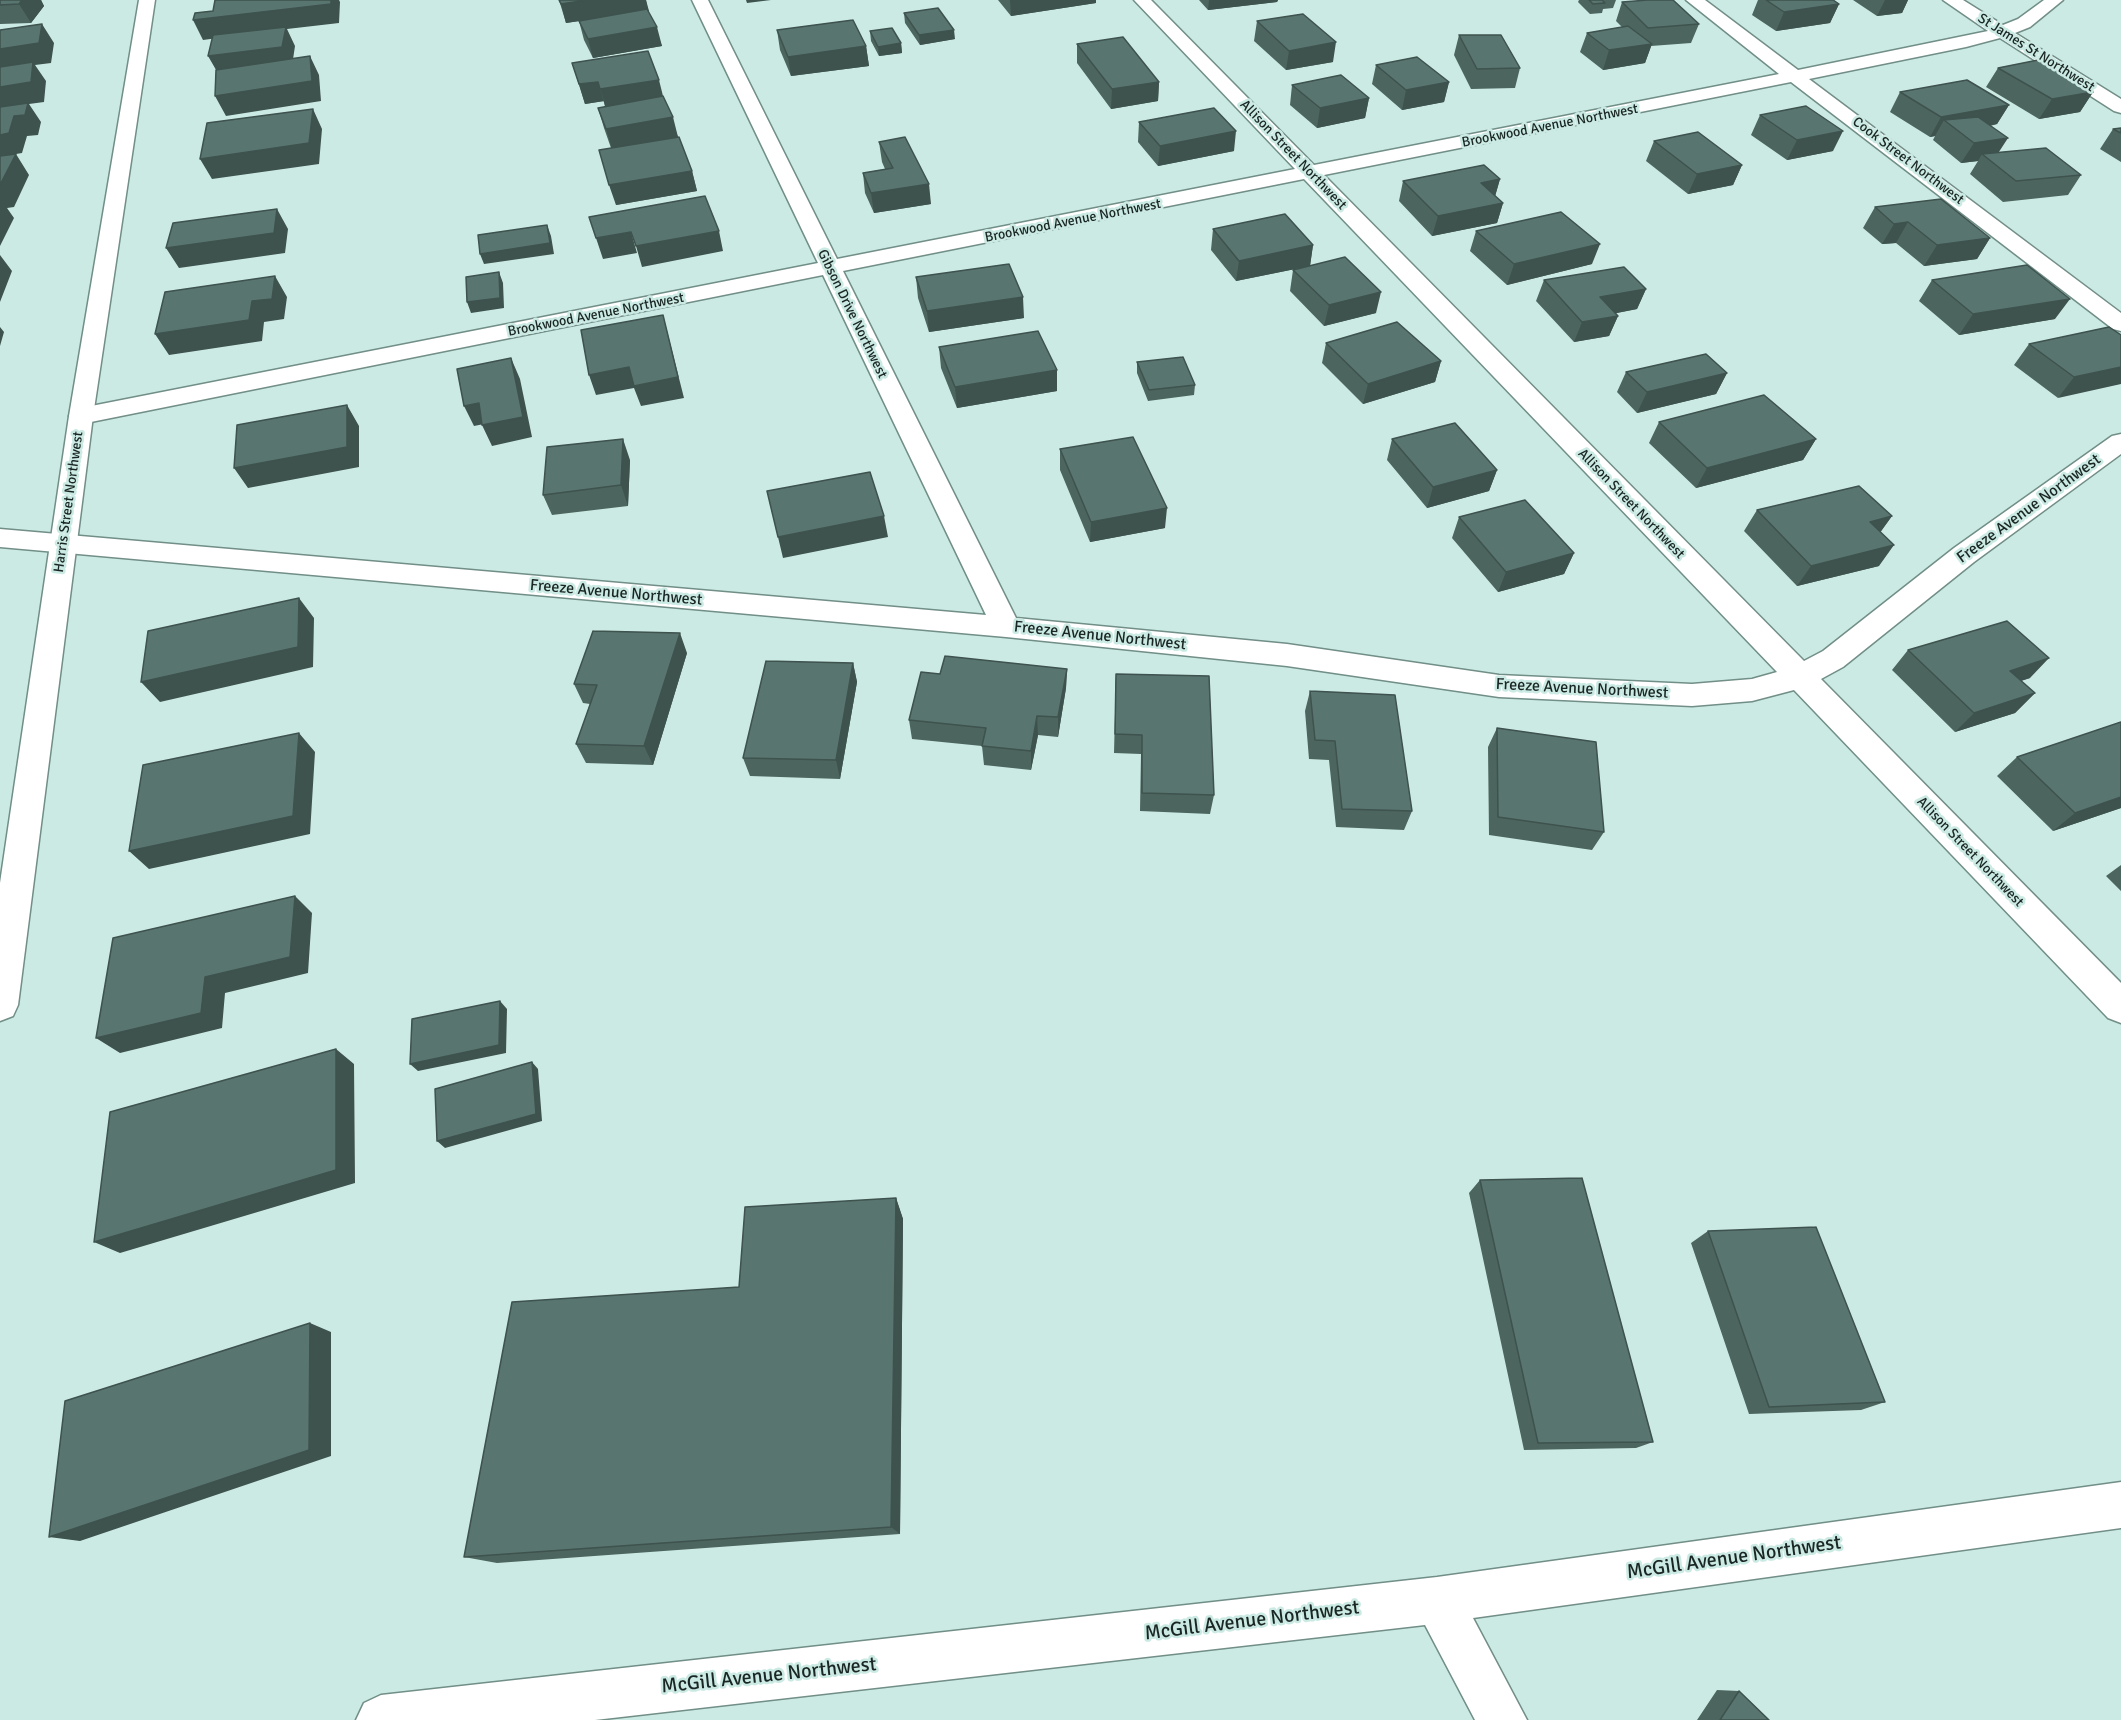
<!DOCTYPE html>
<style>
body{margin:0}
canvas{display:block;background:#cbeae3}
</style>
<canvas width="2121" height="1720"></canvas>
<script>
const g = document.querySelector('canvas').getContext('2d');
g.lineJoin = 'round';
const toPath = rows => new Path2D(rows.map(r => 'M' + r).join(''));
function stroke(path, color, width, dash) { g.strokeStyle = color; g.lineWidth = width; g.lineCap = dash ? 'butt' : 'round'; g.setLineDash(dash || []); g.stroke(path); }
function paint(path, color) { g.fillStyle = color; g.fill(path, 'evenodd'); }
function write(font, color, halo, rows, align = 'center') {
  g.font = font + ' Signika,sans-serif'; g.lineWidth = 5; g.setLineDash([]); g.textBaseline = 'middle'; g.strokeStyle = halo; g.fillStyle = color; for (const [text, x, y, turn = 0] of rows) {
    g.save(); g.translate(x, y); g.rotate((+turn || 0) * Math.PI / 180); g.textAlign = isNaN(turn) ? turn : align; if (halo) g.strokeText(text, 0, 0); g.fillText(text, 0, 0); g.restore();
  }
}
const minor = toPath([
 [692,0,708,0,837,259,1295,169,1134,0,1151,0,1314,165,1779,74,1686,0,1705,0,1798,70,1988,31,1943,0,1963,0,2003,25,2018,19,2044,0,2063,0,2030,27,2015,33,2121,99,2121,113,2114,111,2000,38,1966,47,1809,79,2121,313,2121,331,2113,329,1791,82,1324,175,1804,661,1823,651,1954,548,2112,436,2121,434,2121,454,1974,562,1843,667,1821,679,2121,983,2121,1023,2108,1018,1794,690,1752,701,1692,706,1499,697,1287,666,1006,637,0,547,0,529,986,615,823,275,81,424,72,421,69,416,72,411,81,408,818,263,692,0],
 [1304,179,1777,672,1752,679,1692,684,1499,675,1287,644,1016,618,843,271,1304,179]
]);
const tertiary = toPath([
 [139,0,155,0,93,416,18,1005,13,1016,0,1021,0,883,69,416,139,0],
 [2121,1482,2121,1528,1473,1618,1527,1720,1475,1720,1425,1625,595,1720,356,1720,364,1703,381,1695,1437,1577,2121,1482]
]);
stroke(minor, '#718e87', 3);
stroke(tertiary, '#718e87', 3);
paint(minor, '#fff');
paint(tertiary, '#fff');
paint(toPath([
 [0,0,41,0,44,6,31,23,0,24],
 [559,0,646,0,648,11,662,46,593,58,584,40,579,21,585,20,566,23],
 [998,0,1096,0,1096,3,1011,16],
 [1199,0,1278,0,1277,2,1208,10],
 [1579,0,1616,0,1613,8,1603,9,1602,13,1590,14,1578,2],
 [1758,0,1833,0,1839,4,1830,23,1776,31,1752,15],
 [1853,0,1908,0,1902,13,1877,16],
 [1622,2,1699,24,1691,43,1651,46,1645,63,1603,70,1580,52,1587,33,1622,27,1616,21],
 [904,13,955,39,920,45,905,23],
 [1257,21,1333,62,1286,70,1254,41],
 [777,30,866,46,869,66,791,76,780,50],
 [870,31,901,43,902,53,879,56,871,41],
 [1459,35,1520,68,1515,88,1471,89,1454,55],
 [1077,44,1159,82,1158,101,1111,109,1077,63],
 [572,63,664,100,678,137,692,171,697,191,616,205,611,148,604,128,598,108,605,107,604,101,585,104],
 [1376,65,1449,82,1444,102,1402,110,1372,84],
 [1998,68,2093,92,2080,112,2039,119,1986,87],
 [1292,85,1369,98,1365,118,1317,128,1290,105],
 [1900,92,2009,105,1997,124,1990,126,1999,152,2081,175,2068,195,2003,202,1970,174,1978,161,1961,163,1933,140,1935,136,1930,137,1890,112],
 [1760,115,1833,151,1787,160,1751,135],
 [1139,122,1234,151,1158,166,1138,142],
 [2121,128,2121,162,2100,149,2113,129],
 [1654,141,1742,165,1733,185,1688,194,1646,161],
 [879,142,931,204,874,213,865,193,863,173,885,169,882,162],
 [1500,179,1495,196,1503,203,1497,223,1432,236,1399,201,1403,181],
 [1875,207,1990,238,1977,259,1924,266,1896,243,1882,244,1863,228],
 [1213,229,1313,245,1310,266,1236,281,1211,250],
 [1476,231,1592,264,1507,285,1470,251],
 [1293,270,1376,313,1324,326,1290,291],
 [916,277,1024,318,929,332,918,298],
 [1544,280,1646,289,1637,309,1616,313,1618,316,1609,336,1574,342,1536,301],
 [1932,280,2055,319,1959,335,1919,301],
 [2121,335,2058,398,2014,365,2029,344],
 [1326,343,1441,361,1435,382,1363,404,1322,363],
 [939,347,1057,391,957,408,941,368],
 [1137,362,1195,385,1194,395,1148,401,1137,373],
 [1626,372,1727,373,1716,394,1637,413,1617,392],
 [1659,422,1816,439,1803,460,1696,488,1649,443],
 [1392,439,1497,470,1489,491,1427,508,1387,460],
 [1060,449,1165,528,1090,542,1060,470],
 [630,460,628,506,552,515,543,495],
 [1757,510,1892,516,1880,532,1879,566,1797,586,1744,531],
 [1459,517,1574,553,1564,574,1498,592,1452,538],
 [1908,650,2030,678,2021,681,2035,693,2015,713,1955,732,1892,670],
 [687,653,653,765,586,763,576,744,590,704,583,703,574,684],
 [853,663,857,682,840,779,750,776,743,758],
 [1067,669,1066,688,1058,737,1038,735,1031,770,984,765,982,746,912,739,909,720,940,674],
 [1116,674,1214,795,1210,814,1140,811,1141,754,1114,753],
 [1310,691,1412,811,1404,830,1336,827,1329,760,1309,759,1305,711],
 [1497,728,1604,832,1592,850,1489,835,1488,747],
 [2017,757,2121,808,2053,831,1997,776],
 [2121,865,2121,891,2106,876],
 [1480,1180,1653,1442,1636,1448,1524,1450,1469,1193],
 [896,1198,903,1219,900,1534,497,1563,464,1557,739,1287],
 [1708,1231,1885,1402,1861,1410,1749,1414,1691,1243],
 [1717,1690,1739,1691,1769,1720,1697,1720]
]), '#4d655f');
paint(toPath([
 [22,0,41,0,44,6,31,23,19,4],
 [331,0,339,0,340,2,339,23,287,29,295,46,292,66,219,75,208,56,285,29,203,40,193,20],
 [588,0,646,0,649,11,566,23,561,4],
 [746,0,771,0,747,3],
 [1010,0,1096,0,1096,3,1011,16],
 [1209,0,1278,0,1277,2,1208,10],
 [1885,0,1908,0,1902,13,1877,16],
 [1839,4,1830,23,1776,31,1784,12],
 [42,24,54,43,51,63,35,65,46,81,44,102,29,104,41,122,38,135,27,136,22,153,16,154,29,175,14,207,7,208,14,218,0,246,0,49],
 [657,27,662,46,593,58,588,39],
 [954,30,955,39,920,45,919,35],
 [1336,42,1333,62,1286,70,1289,51],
 [901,43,902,53,879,56,878,47],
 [1652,44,1645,63,1603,70,1609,50],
 [866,46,869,66,791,76,788,57],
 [310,56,319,75,321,101,226,116,215,96],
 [659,80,664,100,606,109,600,89],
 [598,82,604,101,585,104,579,84],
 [1159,82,1158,101,1111,109,1112,89],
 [1449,82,1444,102,1402,110,1406,90],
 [2093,92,2080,112,2039,119,2052,99],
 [1369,98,1365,118,1317,128,1320,108],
 [2009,105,1997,124,1959,132,1944,120,1935,136,1930,137,1941,117],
 [313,109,322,129,319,164,212,179,200,159],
 [673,117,678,137,612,149,606,129],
 [1236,131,1234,151,1158,166,1160,146],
 [1843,131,1833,151,1787,160,1797,140],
 [2008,138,1995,158,1982,154,1978,161,1961,163,1974,143],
 [1742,165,1733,185,1688,194,1697,174],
 [692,171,697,191,616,205,609,185],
 [1500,179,1494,200,1481,183],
 [929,184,931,204,874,213,871,193],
 [1503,203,1497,223,1432,236,1438,216],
 [277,209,288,229,285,253,179,268,166,248],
 [1908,222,1896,243,1882,244,1894,224],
 [547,225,551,236,554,254,484,264,480,254],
 [719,231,723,251,642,267,636,246],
 [631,232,637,253,603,259,596,238],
 [1990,238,1977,259,1924,266,1937,245],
 [1600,244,1592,264,1507,285,1514,264],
 [1313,245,1310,266,1236,281,1239,261],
 [0,255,12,271,0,302],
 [499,272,503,283,504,308,471,313,467,302],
 [275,276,287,297,284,319,264,322,262,341,169,355,155,334,252,301],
 [1646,289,1637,309,1592,318,1600,297],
 [1381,292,1376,313,1324,326,1329,305],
 [1023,297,1024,318,929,332,927,311],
 [2070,299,2055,319,1959,335,1973,314],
 [663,315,684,398,641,406,634,388,596,395,589,375],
 [1618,316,1609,336,1574,342,1582,322],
 [0,327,4,332,0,346],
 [511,358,520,379,532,437,492,446,482,425],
 [1441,361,1435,382,1363,404,1368,384],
 [2121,367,2121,384,2058,398,2074,377],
 [1057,370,1057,391,957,408,955,387],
 [1727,373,1716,394,1637,413,1647,392],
 [479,403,489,423,474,426,464,406],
 [347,405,359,426,359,467,248,488,234,468],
 [623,439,630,460,628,506,621,485],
 [1816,439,1803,460,1696,488,1707,468],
 [1497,470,1489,491,1427,508,1433,487],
 [1167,508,1165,528,1090,542,1091,522],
 [884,516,888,537,783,558,778,537],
 [1892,516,1877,537,1870,522],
 [1894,545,1879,566,1797,586,1811,566],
 [1574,553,1564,574,1498,592,1506,572],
 [299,598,314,618,313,667,160,702,141,682],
 [680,633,687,653,653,765,644,746],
 [2049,658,2030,678,1991,690,2010,671],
 [853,663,857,682,840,779,836,760],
 [1067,669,1066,688,1058,737,1058,717],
 [2035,693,2015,713,1955,732,1974,713],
 [1037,716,1038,735,1031,770,1031,751],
 [299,733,315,752,310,834,149,869,129,851],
 [2121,797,2121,808,2053,831,2075,813],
 [295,896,312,913,308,973,225,993,222,1028,120,1053,96,1038,205,977],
 [500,1001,507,1009,506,1053,418,1071,410,1064],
 [336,1049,354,1064,355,1183,120,1253,94,1242],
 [532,1062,538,1069,542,1121,445,1148,437,1141],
 [896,1198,903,1219,900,1534,891,1527],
 [310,1323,331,1332,331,1456,80,1541,49,1537]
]), '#3e524e');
const building = toPath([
 [0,0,22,0,19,4,0,5,0,0],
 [215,0,331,0,331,4,193,20,195,13,213,11,215,0],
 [559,0,588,0,561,4,559,0],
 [1589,0,1602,0,1605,3,1593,4,1589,0],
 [1648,0,1673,0,1699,24,1648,28,1622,2,1648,0],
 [1766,0,1833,0,1839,4,1784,12,1766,0],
 [938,8,954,30,919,35,904,13,938,8],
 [647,9,657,27,588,39,579,21,647,9],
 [1303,14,1336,42,1289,51,1257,21,1303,14],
 [853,20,866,46,788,57,777,30,853,20],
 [42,24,39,43,0,49,0,30,42,24],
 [1628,26,1652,44,1609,50,1587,33,1628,26],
 [286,27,282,47,208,56,213,35,286,27],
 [892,28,901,43,878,47,870,31,892,28],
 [1459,35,1501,35,1520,68,1477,69,1459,35],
 [1123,37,1159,82,1112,89,1077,44,1123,37],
 [648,51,659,80,600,89,598,82,579,84,572,63,648,51],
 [310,56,312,81,215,96,216,70,310,56],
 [1417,57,1449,82,1406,90,1376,65,1417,57],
 [2038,60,2093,92,2052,99,1998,68,2038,60],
 [33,62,31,82,0,87,0,67,33,62],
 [1341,75,1369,98,1320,108,1292,85,1341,75],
 [1967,80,2009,105,1941,117,1900,92,1967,80],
 [663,96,673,117,606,129,598,108,663,96],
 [28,103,25,115,14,116,9,133,0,135,0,107,28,103],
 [1806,106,1843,131,1797,140,1760,115,1806,106],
 [1214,108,1236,131,1160,146,1139,122,1214,108],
 [313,109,309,143,200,159,207,123,313,109],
 [1978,117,2008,138,1974,143,1944,120,1978,117],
 [2121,128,2121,133,2113,129,2121,128],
 [1698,132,1742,165,1697,174,1654,141,1698,132],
 [679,137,692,171,609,185,599,150,679,137],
 [905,137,929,184,871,193,863,173,893,168,879,142,905,137],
 [2046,148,2081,175,2016,181,1982,154,2046,148],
 [16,154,0,185,0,156,16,154],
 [1484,165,1500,179,1481,183,1503,203,1438,216,1403,181,1484,165],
 [705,196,719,231,636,246,631,232,596,238,589,217,705,196],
 [1941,199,1990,238,1937,245,1908,222,1894,224,1875,207,1941,199],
 [277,209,274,233,166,248,173,223,277,209],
 [1561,212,1600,244,1514,264,1476,231,1561,212],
 [1285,214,1313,245,1239,261,1213,229,1285,214],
 [547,225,550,243,480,254,478,235,547,225],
 [1345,257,1381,292,1329,305,1293,270,1345,257],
 [1009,264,1023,297,927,311,916,277,1009,264],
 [2027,265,2070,299,1973,314,1932,280,2027,265],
 [1624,267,1646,289,1600,297,1618,316,1582,322,1544,280,1624,267],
 [499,272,500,298,467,302,466,277,499,272],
 [275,276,272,299,252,301,249,320,155,334,165,292,275,276],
 [663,315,678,377,634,386,629,367,589,375,581,330,663,315],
 [1397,322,1441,361,1368,384,1326,343,1397,322],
 [2109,327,2121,335,2121,367,2074,377,2029,344,2109,327],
 [1038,331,1057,370,955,387,939,347,1038,331],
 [1706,354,1727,373,1647,392,1626,372,1706,354],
 [1183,357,1195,385,1149,390,1137,362,1183,357],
 [511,358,523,417,482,425,479,403,464,406,457,369,511,358],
 [1764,395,1816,439,1707,468,1659,422,1764,395],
 [347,405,347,447,234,468,237,425,347,405],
 [1455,423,1497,470,1433,487,1392,439,1455,423],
 [1133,437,1167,508,1091,522,1060,449,1133,437],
 [623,439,621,485,543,495,547,447,623,439],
 [870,472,884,516,778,537,767,491,870,472],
 [1859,486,1892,516,1870,522,1894,545,1811,566,1757,510,1859,486],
 [1525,500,1574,553,1506,572,1459,517,1525,500],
 [299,598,298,647,141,682,148,631,299,598],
 [2007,621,2049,658,2010,671,2035,693,1974,713,1908,650,2007,621],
 [593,631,680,633,644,746,576,744,597,685,574,684,593,631],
 [945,656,1067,669,1058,717,1037,716,1031,751,982,746,986,728,909,720,921,672,940,674,945,656],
 [766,661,853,663,836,760,743,758,766,661],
 [1116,674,1209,676,1214,795,1142,793,1142,735,1115,734,1116,674],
 [1310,691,1395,695,1412,811,1342,809,1335,741,1315,740,1310,691],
 [2121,722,2121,797,2075,813,2017,757,2121,722],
 [1497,728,1596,742,1604,832,1498,817,1497,728],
 [299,733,293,816,129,851,143,765,299,733],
 [295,896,290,957,205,977,201,1013,96,1038,113,938,295,896],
 [500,1001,499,1045,410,1064,412,1019,500,1001],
 [336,1049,336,1170,94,1242,110,1112,336,1049],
 [532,1062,536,1114,437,1141,435,1089,532,1062],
 [1582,1178,1653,1442,1538,1443,1480,1180,1582,1178],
 [896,1198,891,1527,464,1557,512,1302,739,1287,745,1207,896,1198],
 [1816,1227,1885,1402,1769,1407,1708,1231,1816,1227],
 [310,1323,309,1450,49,1537,65,1401,310,1323],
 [1739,1691,1769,1720,1720,1720,1739,1691]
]);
paint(building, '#59756f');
stroke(building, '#3e524e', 1.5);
write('14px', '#1a2623', '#cbeae3', [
 ["St James St Northwest",2036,53,32],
 ["Brookwood Avenue Northwest",1550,126,-11],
 ["Allison Street Northwest",1293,155,46],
 ["Cook Street Northwest",1908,161,37],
 ["Brookwood Avenue Northwest",1073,221,-11],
 ["Gibson Drive Northwest",852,314,64],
 ["Brookwood Avenue Northwest",596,315,-11],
 ["Harris Street Northwest",69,502,-82],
 ["Allison Street Northwest",1631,504,46],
 ["Allison Street Northwest",1970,852,46]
]);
write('16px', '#1a2623', '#cbeae3', [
 ["Freeze Avenue Northwest",2029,509,-36],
 ["Freeze Avenue Northwest",616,593,5],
 ["Freeze Avenue Northwest",1100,636,6],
 ["Freeze Avenue Northwest",1582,689,3]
]);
write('20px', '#1a2623', '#cbeae3', [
 ["McGill Avenue Northwest",1734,1558,-8],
 ["McGill Avenue Northwest",1252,1621,-7],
 ["McGill Avenue Northwest",769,1676,-6]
]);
</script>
